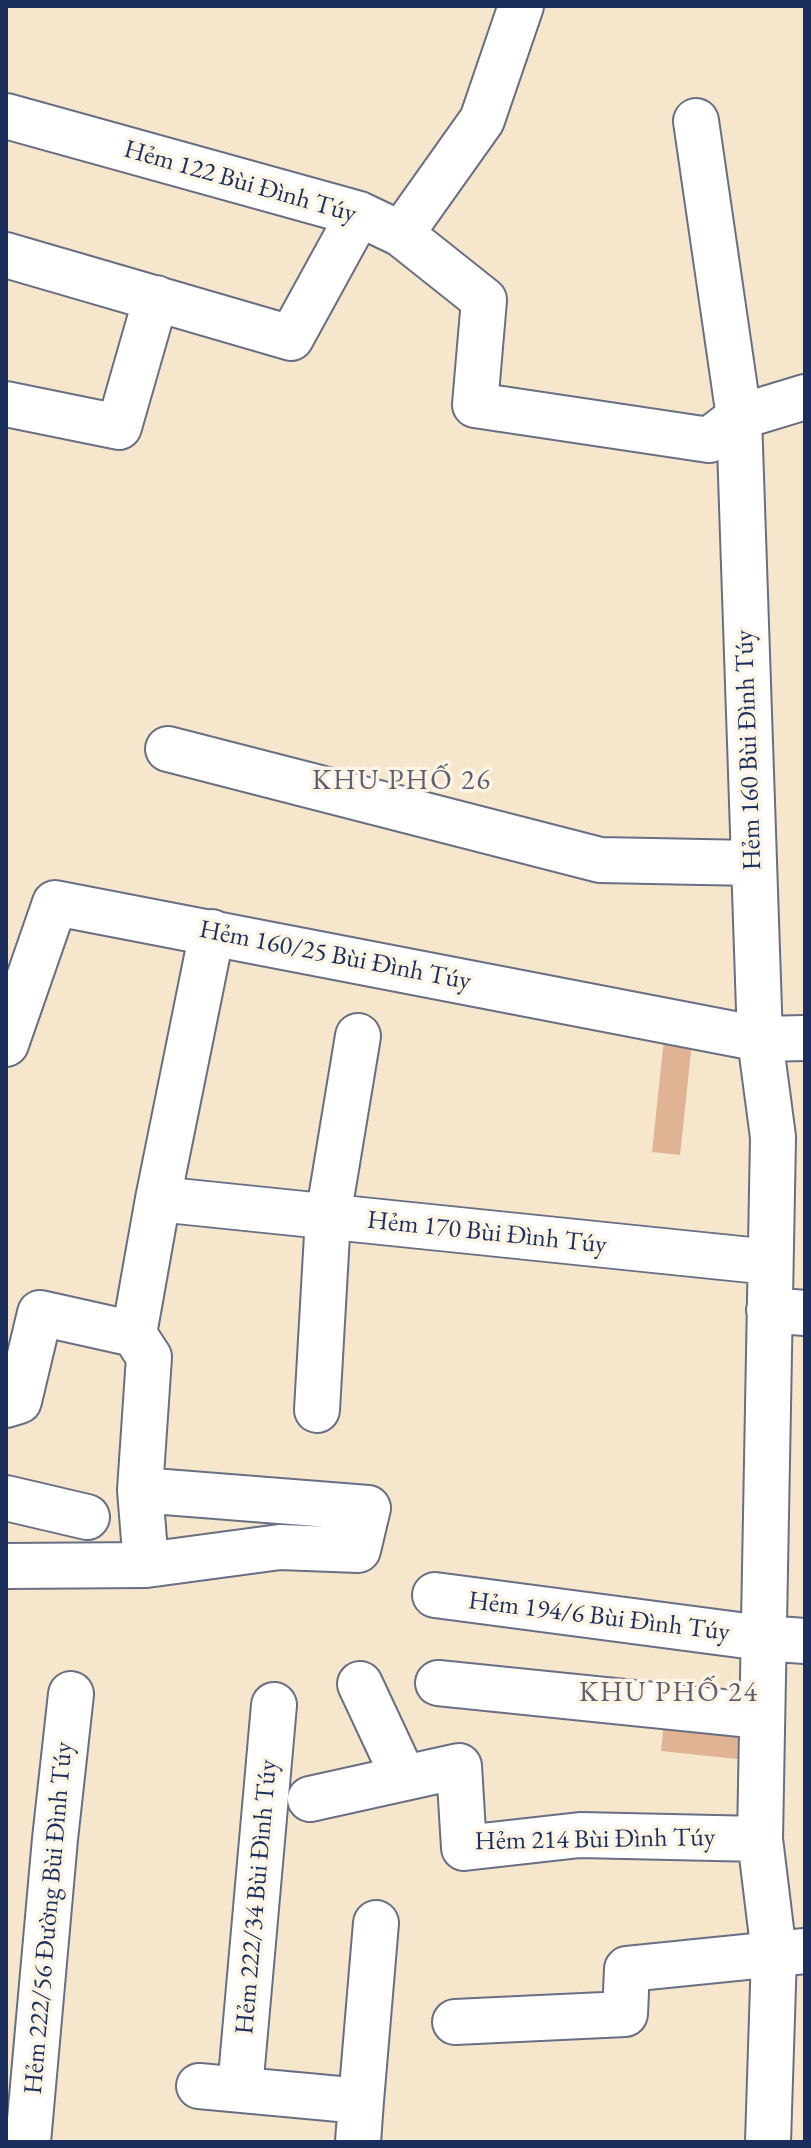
<!DOCTYPE html>
<meta charset="utf-8">
<style>
body{margin:0}
#map{position:relative;width:811px;height:2148px;overflow:hidden;background:#f6e6cc;font-family:"EB Garamond",serif}
canvas{display:block}
.frame{position:absolute;inset:0;border:8px solid #1b2f5e;pointer-events:none}
</style>
<div id="map">
<canvas width="811" height="2148"></canvas>
<div class="frame"></div>
</div>
<script>
const g = document.querySelector('canvas').getContext('2d');
g.lineJoin = 'round';
function paint(path, color) { g.fillStyle = color; g.fill(path, 'evenodd'); }
const toPath = rows => new Path2D(rows.map(r => 'M' + r).join(''));
function stroke(path, color, width, dash) { g.strokeStyle = color; g.lineWidth = width; g.lineCap = dash ? 'butt' : 'round'; g.setLineDash(dash || []); g.stroke(path); }
function write(font, color, halo, rows, align = 'center') {
  g.font = font + ' "EB Garamond",serif'; g.lineWidth = 7; g.setLineDash([]); g.textBaseline = 'middle'; g.strokeStyle = halo; g.fillStyle = color; for (const [text, x, y, turn = 0] of rows) {
    g.save(); g.translate(x, y); g.rotate((+turn || 0) * Math.PI / 180); g.textAlign = isNaN(turn) ? turn : align; if (halo) g.strokeText(text, 0, 0); g.fillText(text, 0, 0); g.restore();
  }
}
paint(toPath([
 [664,1039,692,1042,680,1155,652,1152],
 [664,1723,749,1732,746,1760,661,1751]
]), '#dfb394');
const minor = toPath([
 [6,116,359,214,401,234,484,300,475,405,709,440,739,417,805,397],
 [696,121,739,417,760,1039,773,1137,760,1839,774,1954,768,2142],
 [401,234,482,120,521,6],
 [6,255,291,338,359,214],
 [6,404,119,427,156,298],
 [168,749,600,860,753,863],
 [6,1044,55,903,760,1039,805,1038],
 [158,1199,770,1262],
 [769,1310,805,1313],
 [134,1334,158,1199,212,932],
 [6,1405,19,1401,40,1313,134,1334],
 [317,1410,328,1217,358,1036],
 [140,1490,368,1508,358,1550,280,1547,146,1565],
 [6,1498,87,1517],
 [6,1566,146,1565,140,1490,149,1357,134,1334],
 [435,1595,762,1638,805,1641],
 [438,1683,761,1716],
 [360,1684,403,1776],
 [310,1799,459,1766,464,1848,580,1835,760,1839],
 [455,2022,625,2014,627,1969,805,1951],
 [199,2086,361,2101,358,2142],
 [240,2089,274,1705],
 [361,2101,376,1923],
 [28,2142,55,1839,71,1694]
]);
stroke(minor, '#686f84', 48);
stroke(minor, '#fff', 44);
write('26px', '#1b2f5e', '#fcf5e5', [
 ["Hẻm 122 Bùi Đình Túy",240,182,16],
 ["Hẻm 160 Bùi Đình Túy",749,750,-92],
 ["Hẻm 160/25 Bùi Đình Túy",335,956,11],
 ["Hẻm 170 Bùi Đình Túy",487,1233,6],
 ["Hẻm 194/6 Bùi Đình Túy",599,1617,7],
 ["Hẻm 214 Bùi Đình Túy",595,1840,-1],
 ["Hẻm 222/34 Bùi Đình Túy",257,1897,-85],
 ["Hẻm 222/56 Đường Bùi Đình Túy",49,1918,-85]
]);
g.letterSpacing = '2px';
write('28px', '#605d71', '#fcf5e5', [
 ["KHU PHỐ 26",402,781],
 ["KHU PHỐ 24",669,1693]
]);
g.letterSpacing = '0px';
</script>
